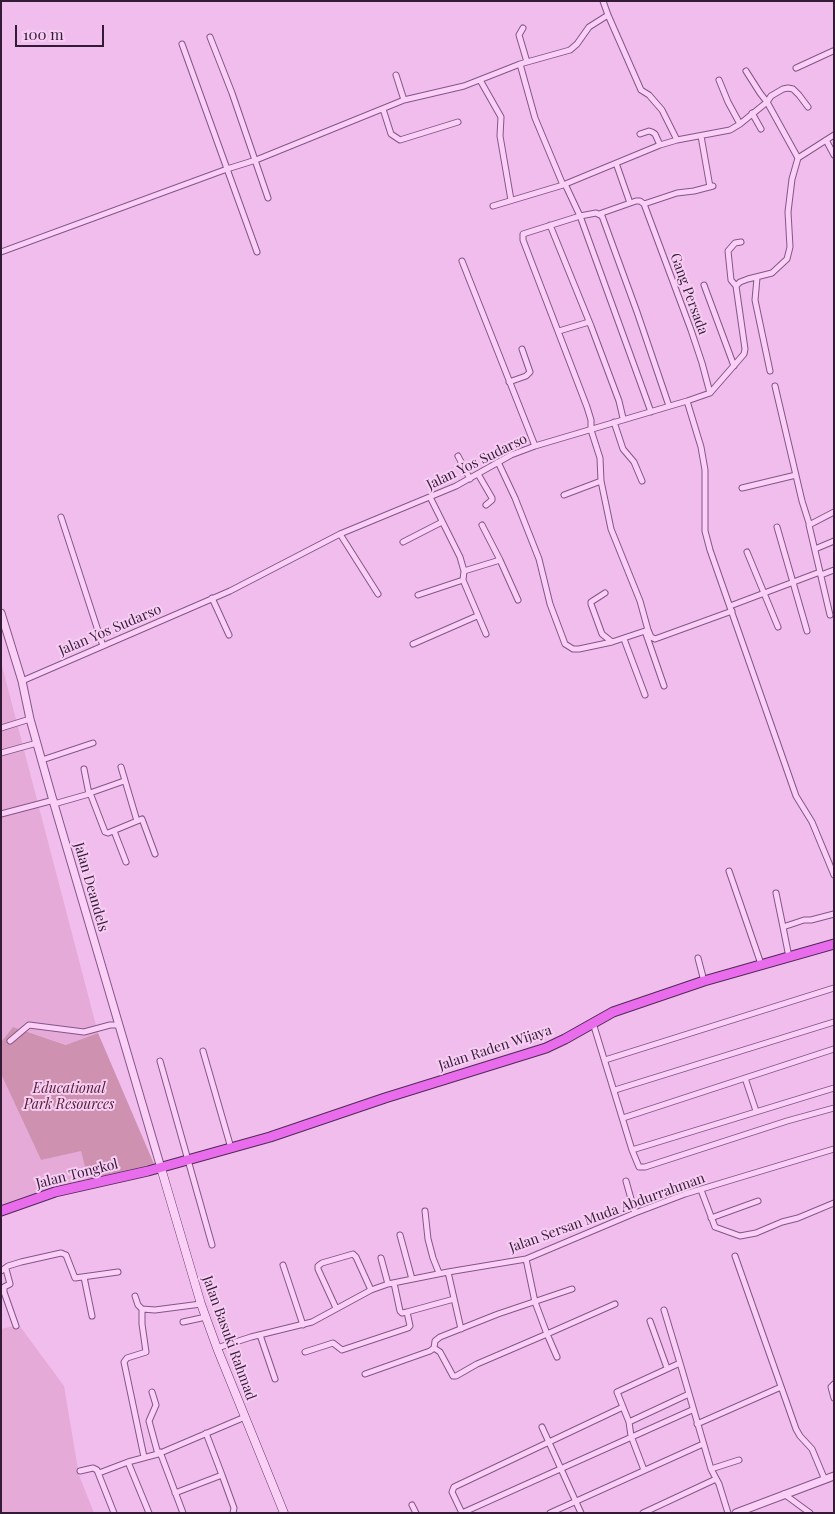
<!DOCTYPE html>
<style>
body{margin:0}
#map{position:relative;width:835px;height:1514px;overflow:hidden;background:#f0bdec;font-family:"Playfair Display",serif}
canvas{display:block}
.frame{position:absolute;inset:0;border:2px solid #331b37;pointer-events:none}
.scale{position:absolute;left:15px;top:25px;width:89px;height:22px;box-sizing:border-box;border:2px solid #331b37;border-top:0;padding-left:6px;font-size:15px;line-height:18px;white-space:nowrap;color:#331b37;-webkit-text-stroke:4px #f7cdf3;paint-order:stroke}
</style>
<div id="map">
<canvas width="835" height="1514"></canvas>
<div class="frame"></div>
<div class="scale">100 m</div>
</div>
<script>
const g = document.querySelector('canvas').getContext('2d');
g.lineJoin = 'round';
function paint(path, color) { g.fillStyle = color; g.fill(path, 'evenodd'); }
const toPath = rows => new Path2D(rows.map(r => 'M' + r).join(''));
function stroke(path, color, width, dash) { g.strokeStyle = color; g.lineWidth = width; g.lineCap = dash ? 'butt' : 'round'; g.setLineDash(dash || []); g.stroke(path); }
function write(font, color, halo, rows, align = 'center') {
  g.font = font + ' "Playfair Display",serif'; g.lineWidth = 4; g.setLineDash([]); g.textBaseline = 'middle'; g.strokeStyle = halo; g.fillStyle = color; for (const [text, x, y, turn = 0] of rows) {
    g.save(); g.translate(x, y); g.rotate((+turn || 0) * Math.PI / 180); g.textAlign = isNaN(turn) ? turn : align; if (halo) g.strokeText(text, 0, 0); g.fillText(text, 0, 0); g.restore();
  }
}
paint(toPath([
 [1,662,98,1033,67,1045,13,1027,1,1042],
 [1,1074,41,1160,81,1150,88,1179,1,1216],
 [19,1325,64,1386,79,1475,94,1513,1,1513,1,1329]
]), '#e6aad9');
paint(toPath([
 [13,1027,66,1045,98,1033,154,1164,88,1179,81,1151,41,1160,1,1074,1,1042]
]), '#ce91b0');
const minor = toPath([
 [608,15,641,90,649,95,662,110,677,140,730,130,740,124,767,102,798,158],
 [523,28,519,35,527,62],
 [210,37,232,93,268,198],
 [182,44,257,252],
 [520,64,535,118,563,185,660,145,677,140],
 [796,68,833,51],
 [746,71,760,93,767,102,771,96,783,89,788,88,793,89,799,95,808,107],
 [396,75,404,100],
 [480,80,501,117,500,136,511,200],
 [719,80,728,102,740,124],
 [383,109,391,134,400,140,458,122],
 [752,113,761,129],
 [640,134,649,131,652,132,655,134,660,145],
 [701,136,710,187],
 [826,140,834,155],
 [616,163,630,203],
 [565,184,580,216,651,412],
 [644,204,691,330,702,363,710,393],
 [493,206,563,185],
 [599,214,636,201,640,201,644,204,677,193,694,191,713,186],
 [550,225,591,326,619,401,623,418],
 [1,252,227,169,256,160,404,100,464,86,520,64,570,50,577,44,589,27,608,15,603,1],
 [462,261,535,446],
 [757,278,755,300,770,371],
 [704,285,734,366],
 [736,286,731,280,728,251,735,243,741,242],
 [559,331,589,322],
 [509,382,526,376,530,372,522,349],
 [775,386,802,501,809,523],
 [687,401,701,447,705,470,705,531,710,550,796,796,812,822,834,875],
 [614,422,623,449,634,462,642,481],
 [458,456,470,479],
 [498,462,515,498,539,559,550,604,565,644,573,649,579,649,612,642],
 [478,474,492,498,492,500,486,505],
 [742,488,796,475],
 [564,495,601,481],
 [430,497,460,557,464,571,463,580,486,634],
 [61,517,103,646],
 [777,527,807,631],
 [340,534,378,594],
 [403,542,442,522],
 [815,549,834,541],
 [747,552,778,627],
 [500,560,518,600],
 [464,571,500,560,482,525],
 [821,575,834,570],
 [605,593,591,602,591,604,602,634,612,642,648,630,651,637,655,639,732,611],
 [418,595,463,580],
 [212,598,229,635],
 [730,606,820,572],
 [830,615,809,525,834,512],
 [648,630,640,601,611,529,601,481,600,458,591,430,591,420,587,407,523,240,523,234,580,216,596,213,602,216,637,312,669,406],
 [645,631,664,686],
 [624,639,645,695],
 [413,644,477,616],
 [22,681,230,591,340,534,456,486,511,455,535,446,687,401,710,393,744,354,745,349,736,286,740,282,748,279,772,273,787,259,790,247,788,212,792,179,798,158,834,135],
 [1,728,30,719],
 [1,753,37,743],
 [42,760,93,743],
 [121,767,137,821],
 [84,769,89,794,90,793,105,832,108,833,142,819,155,854],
 [90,793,124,781],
 [54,804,89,794],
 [1,814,54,800],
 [114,831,126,862],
 [729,871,761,964],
 [776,893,783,927],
 [789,957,783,927,804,920,811,920,834,914],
 [698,958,704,981],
 [593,1023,632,1150,834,1088],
 [10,1041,29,1025,84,1032,110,1025,119,1025],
 [203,1051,231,1148],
 [605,1060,834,988],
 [160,1061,212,1245],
 [745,1078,756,1111],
 [615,1090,834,1022],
 [623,1118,834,1049],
 [632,1150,639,1167,645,1167,787,1121,834,1108],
 [626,1181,635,1213],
 [701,1190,715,1227,740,1236,756,1233,782,1222,798,1218,834,1203],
 [425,1211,428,1239,433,1258,439,1273],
 [711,1218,758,1201],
 [400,1235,412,1279],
 [735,1256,796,1429,800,1436,812,1449,825,1480],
 [381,1258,388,1284],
 [283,1265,303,1325],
 [6,1269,10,1284,4,1287,4,1292,16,1326],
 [1,1271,8,1266,21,1262,61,1253,66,1255,75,1278,118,1272],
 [448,1272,461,1329],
 [84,1277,92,1316],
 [135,1296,138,1305,142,1309,155,1310,201,1304],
 [336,1308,318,1269,318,1266,322,1263,353,1254,356,1257,371,1290],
 [142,1309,142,1324,146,1352,127,1358,124,1362,144,1457],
 [664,1310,680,1363],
 [407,1312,454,1299],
 [650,1321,667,1368],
 [183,1322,206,1317],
 [260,1335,275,1379],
 [217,1348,251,1337,312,1322,371,1290,388,1284,448,1272,526,1259,635,1213,685,1194,834,1149],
 [434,1348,440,1352,453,1376,456,1376,477,1364,547,1334,535,1302,526,1259],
 [305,1352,333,1343,342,1350,408,1328,410,1326,407,1312,402,1313,400,1311,394,1283],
 [557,1357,547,1334,615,1304],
 [365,1374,430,1351,434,1348,435,1341,440,1337,498,1314,572,1289],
 [834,1384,831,1387,834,1398],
 [152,1392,156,1405,149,1421,158,1454],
 [629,1422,689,1394],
 [697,1424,781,1387],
 [542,1427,581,1513],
 [160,1452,183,1513],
 [128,1462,149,1513],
 [711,1469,739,1460],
 [644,1470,631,1436,629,1422,617,1392,680,1363,711,1469,719,1484,728,1513],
 [80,1471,93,1468,97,1470,114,1513],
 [99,1473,128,1462,158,1454,245,1417],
 [222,1475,234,1508,233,1513],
 [175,1493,222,1475,206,1433],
 [784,1494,810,1513],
 [412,1505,416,1513],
 [462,1513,692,1410],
 [462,1513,452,1492,454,1487,623,1407],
 [550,1513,703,1444],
 [643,1513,716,1479]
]);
const tertiary = toPath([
 [1,613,22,681,30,719,54,804,161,1168],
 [736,1513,834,1476]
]);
const secondary = toPath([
 [161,1168,201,1304,217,1348,284,1513]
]);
const trunk = toPath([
 [1,1211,55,1192,148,1171,270,1137,385,1098,546,1048,565,1039,613,1012,704,981,834,944]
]);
stroke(minor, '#845589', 7);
stroke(tertiary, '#845589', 9);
stroke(secondary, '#64396a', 9);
stroke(trunk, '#4f2a56', 11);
stroke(minor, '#fbd0f7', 5);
stroke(tertiary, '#fbd0f7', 7);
stroke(secondary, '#fbd0f7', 8);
stroke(trunk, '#e86ceb', 9);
write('14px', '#331b37', '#f7cdf3', [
 ["Gang Persada",689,294,70],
 ["Jalan Yos Sudarso",477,462,-26],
 ["Jalan Yos Sudarso",110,630,-23],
 ["Jalan Deandels",91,887,74],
 ["Jalan Raden Wijaya",495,1048,-18],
 ["Jalan Tongkol",77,1174,-14],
 ["Jalan Sersan Muda Abdurrahman",607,1213,-20],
 ["Jalan Basuki Rahmad",229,1338,70]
]);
write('italic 14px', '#552034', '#f7cdf3', [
 ["Educational",69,1089],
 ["Park Resources",69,1105]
]);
</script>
